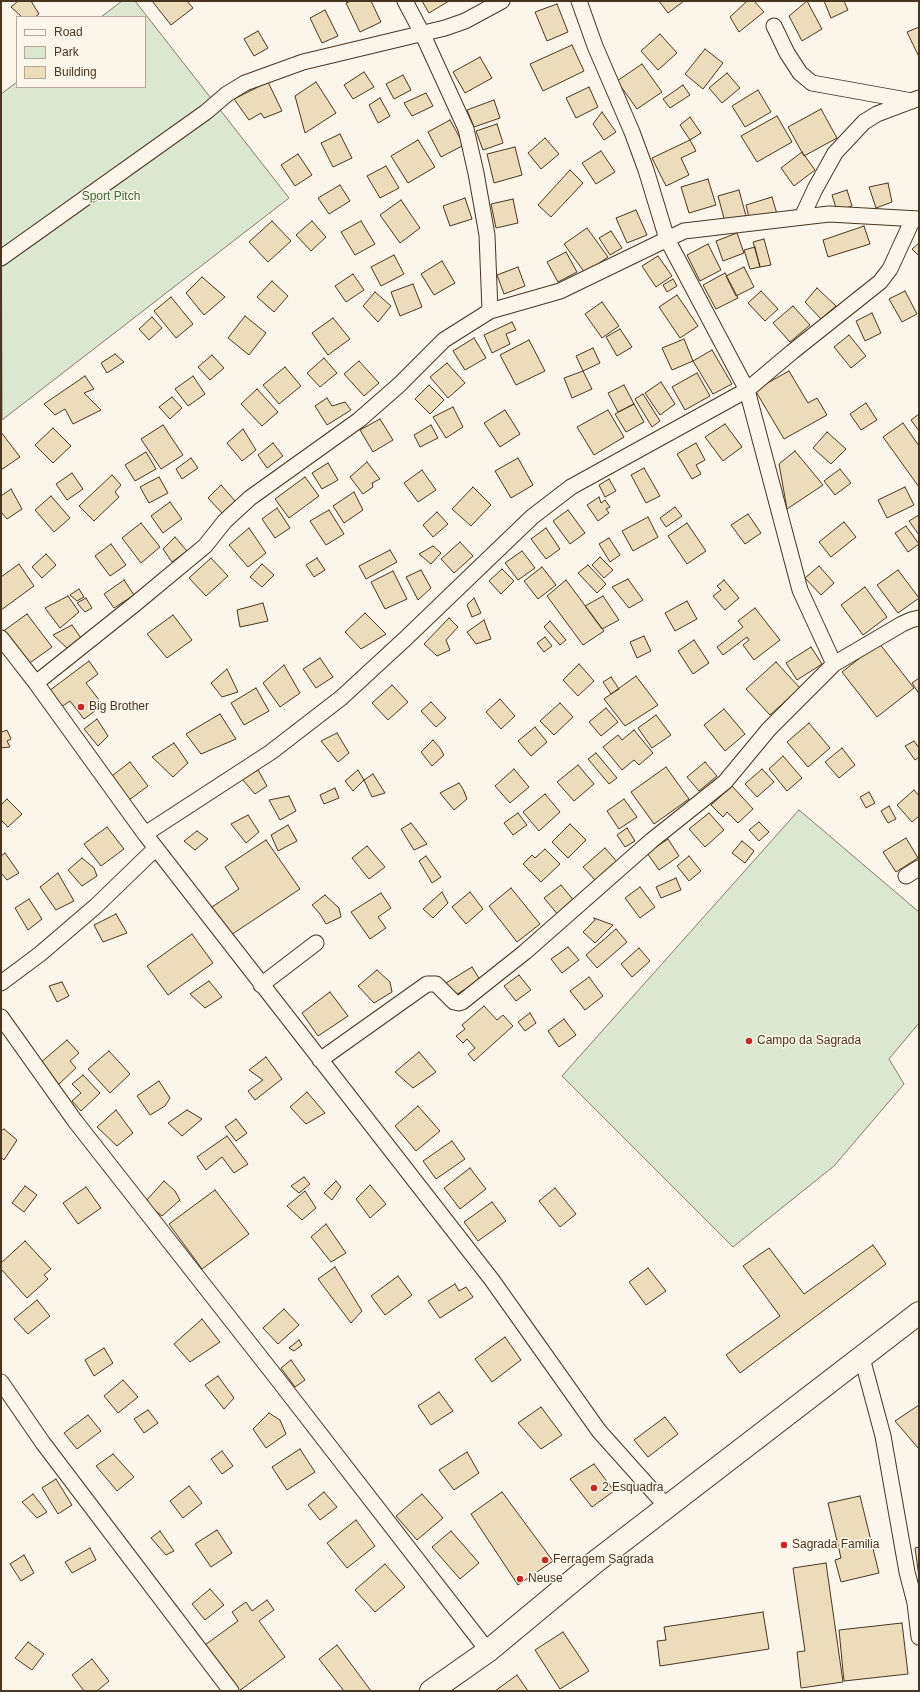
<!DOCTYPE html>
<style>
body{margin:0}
#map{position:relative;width:920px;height:1692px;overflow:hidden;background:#fbf6e9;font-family:Arial,sans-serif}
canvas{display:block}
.frame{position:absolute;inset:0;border:2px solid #4a3520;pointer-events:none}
.legend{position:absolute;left:16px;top:16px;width:130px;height:72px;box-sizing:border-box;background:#fbf6e9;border:1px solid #b4a999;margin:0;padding:5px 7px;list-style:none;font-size:12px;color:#4a3520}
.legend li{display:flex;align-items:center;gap:8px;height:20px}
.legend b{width:20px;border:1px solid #b4a999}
</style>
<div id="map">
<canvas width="920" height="1692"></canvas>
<div class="frame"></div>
<ul class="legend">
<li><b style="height:5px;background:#fbf6e9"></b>Road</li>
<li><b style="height:11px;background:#dce7d0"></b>Park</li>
<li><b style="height:11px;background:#ecdcbc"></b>Building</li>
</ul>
</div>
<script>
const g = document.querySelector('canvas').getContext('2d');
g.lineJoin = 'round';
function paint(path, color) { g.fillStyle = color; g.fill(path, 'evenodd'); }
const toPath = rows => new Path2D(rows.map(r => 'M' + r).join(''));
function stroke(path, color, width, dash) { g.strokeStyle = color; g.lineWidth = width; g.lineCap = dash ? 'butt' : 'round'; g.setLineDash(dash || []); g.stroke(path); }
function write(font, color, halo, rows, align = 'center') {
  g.font = font + ' Arial,sans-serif'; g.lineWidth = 3; g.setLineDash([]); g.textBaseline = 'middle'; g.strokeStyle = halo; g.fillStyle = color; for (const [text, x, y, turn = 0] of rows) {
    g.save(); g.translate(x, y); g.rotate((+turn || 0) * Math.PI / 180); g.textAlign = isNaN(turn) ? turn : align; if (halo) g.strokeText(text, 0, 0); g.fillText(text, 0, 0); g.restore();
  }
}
const green = toPath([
 [122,1,135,1,289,198,2,420,1,94,17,82,17,87,145,87,145,17,101,17,122,1],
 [799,810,919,912,919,1023,889,1059,904,1084,834,1166,733,1247,562,1076,799,810]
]);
paint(green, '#dce7d0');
stroke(green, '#887966', 1);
const building = toPath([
 [18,1,31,1,39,14,35,17,22,17,11,7,18,1],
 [152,1,187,1,193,8,171,25,152,1],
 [351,1,371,1,381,22,360,32,346,3,351,1],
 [422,1,449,1,429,13,422,1],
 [659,1,684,1,668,13,659,1],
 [747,1,754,1,764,12,739,32,730,17,747,1],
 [807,1,822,29,802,41,789,16,807,1],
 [824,1,844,1,848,10,831,18,824,1],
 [557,4,568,32,547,41,535,12,557,4],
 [325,10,338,36,322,43,310,18,325,10],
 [919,27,919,57,907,32,919,27],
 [258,31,268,48,254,56,244,39,258,31],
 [660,34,677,53,658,70,641,51,660,34],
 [572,45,584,71,543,91,530,64,572,45],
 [705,49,723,63,703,89,685,74,705,49],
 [480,57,492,78,465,93,453,72,480,57],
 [642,64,662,92,637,109,617,81,642,64],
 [364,72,374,87,353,99,344,85,364,72],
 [727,73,740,88,722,103,709,88,727,73],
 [403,75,411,90,394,99,386,84,403,75],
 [268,82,282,111,264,118,261,113,249,120,234,99,268,82],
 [316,82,336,113,305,133,295,96,316,82],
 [683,85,690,95,670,108,663,99,683,85],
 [589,87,598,107,576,118,566,98,589,87],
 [758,90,771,112,745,127,732,106,758,90],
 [426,93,433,106,412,116,404,103,426,93],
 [380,98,390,116,378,123,369,105,380,98],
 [494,100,500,118,474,127,467,110,494,100],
 [821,109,837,138,804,156,788,127,821,109],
 [602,112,616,132,604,140,593,124,602,112],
 [777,116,792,142,757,162,741,136,777,116],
 [690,117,701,133,690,140,680,125,690,117],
 [450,120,464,145,441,157,428,132,450,120],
 [497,124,503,143,483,150,476,131,497,124],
 [340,134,352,158,333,167,321,143,340,134],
 [545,138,559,154,541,169,528,153,545,138],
 [418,140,435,167,408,183,391,156,418,140],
 [690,140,696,151,681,158,689,175,666,186,652,158,690,140],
 [515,147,522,175,494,183,487,154,515,147],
 [601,151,615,172,596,184,582,163,601,151],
 [802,152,815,170,794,186,781,168,802,152],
 [298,154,312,175,295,186,281,165,298,154],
 [386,166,399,188,380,198,367,176,386,166],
 [570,170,583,183,551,217,538,205,570,170],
 [708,179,716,205,689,213,681,187,708,179],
 [888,183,892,202,876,208,869,187,888,183],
 [340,185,350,201,329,214,318,198,340,185],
 [739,190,746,216,725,222,718,196,739,190],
 [847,190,852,206,837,211,832,195,847,190],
 [772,197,777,214,750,222,746,205,772,197],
 [465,198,472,219,450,226,443,206,465,198],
 [513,199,518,223,496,228,491,204,513,199],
 [401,200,420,228,400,243,380,215,401,200],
 [636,210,647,235,627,243,616,218,636,210],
 [272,221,291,241,268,262,249,242,272,221],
 [312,221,326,237,311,251,296,235,312,221],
 [361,221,375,244,355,255,341,232,361,221],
 [864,226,870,244,828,257,823,240,864,226],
 [587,228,608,257,585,273,564,244,587,228],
 [611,231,622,248,610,255,599,238,611,231],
 [737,233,744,253,723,261,716,241,737,233],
 [764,239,771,265,760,267,753,242,764,239],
 [919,243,919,256,912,249,919,243],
 [708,244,721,270,700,281,687,255,708,244],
 [755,247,760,267,750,269,744,250,755,247],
 [566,252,577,272,558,282,547,262,566,252],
 [394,255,404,274,381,286,371,267,394,255],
 [658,256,672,276,656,287,642,266,658,256],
 [442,261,455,283,434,295,421,274,442,261],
 [518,267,525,286,504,294,497,275,518,267],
 [744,267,754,287,736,296,726,276,744,267],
 [725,273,738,298,716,309,703,285,725,273],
 [353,274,364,290,346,302,335,286,353,274],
 [202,277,225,297,204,315,186,293,202,277],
 [673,279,677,286,667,292,663,285,673,279],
 [272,281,288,296,274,312,257,297,272,281],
 [413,284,422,307,400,316,391,292,413,284],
 [817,288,836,306,821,319,805,302,817,288],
 [761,291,778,309,765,321,748,303,761,291],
 [905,291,917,314,902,322,889,299,905,291],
 [375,292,391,306,378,322,363,306,375,292],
 [677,295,698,326,680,338,659,307,677,295],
 [171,297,193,324,176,338,154,311,171,297],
 [602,302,619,326,602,338,585,314,602,302],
 [793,306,810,325,790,342,773,323,793,306],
 [872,313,881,333,865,341,856,321,872,313],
 [245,316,266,333,249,355,228,338,245,316],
 [152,317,162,328,149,340,139,329,152,317],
 [333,318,350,339,328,355,312,333,333,318],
 [512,322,516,330,506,334,510,344,492,353,484,335,512,322],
 [620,329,632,347,617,356,606,337,620,329],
 [849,335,866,356,851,368,834,347,849,335],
 [474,338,486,358,465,370,453,351,474,338],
 [684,339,693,361,672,370,662,348,684,339],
 [529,340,545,371,516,385,500,355,529,340],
 [593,348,600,363,583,371,576,356,593,348],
 [712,350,732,384,713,394,693,361,712,350],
 [115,354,124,362,107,373,101,363,115,354],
 [212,355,224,368,210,380,198,367,212,355],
 [324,358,337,373,320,387,307,373,324,358],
 [359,361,379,383,364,396,344,374,359,361],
 [447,363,465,383,448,398,430,377,447,363],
 [285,367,301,386,279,404,263,385,285,367],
 [583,371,592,389,572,398,564,378,583,371],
 [789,371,808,403,817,398,827,415,784,439,755,390,789,371],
 [697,373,710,396,685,410,672,387,697,373],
 [85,376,94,389,84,393,101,410,73,424,65,409,55,415,44,404,85,376],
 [193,376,205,394,188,406,175,389,193,376],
 [661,382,675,404,660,415,645,393,661,382],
 [429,385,444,400,430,414,415,399,429,385],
 [624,385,634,404,618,412,608,393,624,385],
 [257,389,278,412,262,426,241,404,257,389],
 [643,394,660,421,652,427,635,399,643,394],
 [172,397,182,408,170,419,159,407,172,397],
 [327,398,332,406,345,402,351,410,327,425,315,406,327,398],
 [866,403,877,420,861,430,850,414,866,403],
 [634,404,644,422,626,432,615,414,634,404],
 [453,407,463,427,446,438,433,417,453,407],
 [505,410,520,434,500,447,484,423,505,410],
 [608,410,624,437,594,455,577,427,608,410],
 [919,414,919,431,911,420,919,414],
 [380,419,393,440,373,452,360,430,380,419],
 [903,423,919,446,919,487,883,437,903,423],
 [725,424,742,447,723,461,705,437,725,424],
 [163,425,183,455,161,469,141,439,163,425],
 [431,425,438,438,420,447,414,435,431,425],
 [53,428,71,446,53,463,35,445,53,428],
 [243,429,256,450,242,461,227,443,243,429],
 [1,432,20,457,1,470,1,432],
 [827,432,846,449,831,464,813,448,827,432],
 [273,443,283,456,267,468,258,455,273,443],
 [696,443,705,460,696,465,701,474,692,479,677,454,696,443],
 [795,451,823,485,787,509,779,464,795,451],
 [146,452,156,469,135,481,125,465,146,452],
 [191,458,198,468,182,479,176,469,191,458],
 [518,458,533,485,511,498,495,471,518,458],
 [367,462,380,479,372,483,373,487,363,494,350,477,367,462],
 [328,463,338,480,322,489,312,473,328,463],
 [644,468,660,496,646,503,631,475,644,468],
 [840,469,851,483,835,495,824,481,840,469],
 [422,470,436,490,418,502,404,483,422,470],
 [72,473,83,489,67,500,56,484,72,473],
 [112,475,121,485,115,492,119,497,94,521,79,506,112,475],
 [159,477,168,493,149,503,140,487,159,477],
 [305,477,319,496,289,518,275,499,305,477],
 [609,479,616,491,605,497,599,485,609,479],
 [221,485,236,502,223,514,208,498,221,485],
 [473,487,491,505,471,526,452,509,473,487],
 [905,487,914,505,887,518,878,500,905,487],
 [11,489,22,509,7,519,1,512,1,496,11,489],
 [354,492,363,510,344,523,333,506,354,492],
 [51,496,70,518,54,532,35,510,51,496],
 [599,497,601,503,605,500,610,507,606,509,609,513,598,521,587,505,599,497],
 [170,502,182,519,163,533,151,516,170,502],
 [675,507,682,516,666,527,660,518,675,507],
 [277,508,290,528,275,538,262,519,277,508],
 [329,510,344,534,326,545,310,521,329,510],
 [568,510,585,533,570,544,553,521,568,510],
 [437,512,448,524,433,537,423,525,437,512],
 [748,514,761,533,745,544,731,525,748,514],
 [919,515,919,535,909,521,919,515],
 [648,517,658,537,633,551,622,531,648,517],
 [844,522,856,537,831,557,819,542,844,522],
 [141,523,160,547,141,563,122,538,141,523],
 [687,523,706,551,687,564,668,536,687,523],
 [906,526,919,544,908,552,895,533,906,526],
 [249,528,266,553,248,567,229,545,249,528],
 [546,528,560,549,546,559,531,539,546,528],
 [175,537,187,551,172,562,163,549,175,537],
 [609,538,620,555,610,562,599,544,609,538],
 [460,542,473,556,454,573,441,559,460,542],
 [111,544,126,565,110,576,95,556,111,544],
 [433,546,441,553,431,564,419,554,433,546],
 [390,550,397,562,366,579,359,566,390,550],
 [522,551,535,568,518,580,505,563,522,551],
 [46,554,56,565,42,578,32,567,46,554],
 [600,557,613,570,604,578,592,565,600,557],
 [211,558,228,576,206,596,189,578,211,558],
 [317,558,325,570,314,577,306,565,317,558],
 [19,564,34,586,1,610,1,577,19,564],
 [262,564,274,575,262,587,250,577,262,564],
 [588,565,606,584,597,593,578,573,588,565],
 [819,566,834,583,821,595,805,578,819,566],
 [542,567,556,585,538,599,524,581,542,567],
 [502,569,514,581,501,594,489,581,502,569],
 [421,570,431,588,418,600,406,577,421,570],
 [898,570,919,598,898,613,877,585,898,570],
 [393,571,407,599,385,609,371,582,393,571],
 [628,579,643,600,629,608,612,587,628,579],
 [124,580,134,595,114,608,104,594,124,580],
 [566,580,604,631,583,645,547,596,566,580],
 [724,580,739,598,725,610,713,596,721,590,717,586,724,580],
 [865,587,887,617,863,635,841,605,865,587],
 [79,589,84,597,77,601,70,595,79,589],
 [68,596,79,612,60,628,45,608,68,596],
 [603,596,619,620,602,629,585,606,603,596],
 [86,598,92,608,85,612,77,603,86,598],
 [474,598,481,613,472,617,467,605,474,598],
 [687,601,697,619,675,631,665,613,687,601],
 [263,603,268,621,240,627,237,610,263,603],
 [755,608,780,640,754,660,743,645,749,640,747,637,723,655,717,647,743,627,738,621,755,608],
 [365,613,386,634,361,649,345,632,365,613],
 [27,614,52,647,27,665,2,632,27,614],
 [173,615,192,640,167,658,147,634,173,615],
 [449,618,458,627,446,640,450,650,437,656,424,644,449,618],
 [484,620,491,639,476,644,467,632,484,620],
 [550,621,566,640,560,645,544,627,550,621],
 [72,625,81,638,67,648,53,635,72,625],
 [644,636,651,651,637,658,630,642,644,636],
 [545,637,552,646,544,652,537,643,545,637],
 [694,640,709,663,693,674,678,651,694,640],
 [879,643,914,688,877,717,842,672,879,643],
 [811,647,822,664,797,680,786,663,811,647],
 [320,658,333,677,316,688,303,669,320,658],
 [89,661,98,674,86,683,103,705,84,719,70,701,61,707,49,691,89,661],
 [776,662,800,688,770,715,746,689,776,662],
 [579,664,594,681,578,696,563,680,579,664],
 [284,665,300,693,280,707,263,683,284,665],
 [227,669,238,692,222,697,211,683,227,669],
 [636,676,658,705,625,726,604,699,636,676],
 [611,677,619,689,611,694,603,682,611,677],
 [919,678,919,694,912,683,919,678],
 [392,685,408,702,388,720,372,703,392,685],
 [256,688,269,711,244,725,231,703,256,688],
 [500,699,515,716,501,729,486,712,500,699],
 [431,702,446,718,436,727,421,711,431,702],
 [560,703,573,717,554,735,540,721,560,703],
 [606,708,618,722,601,736,589,722,606,708],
 [724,709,745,734,725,751,704,725,724,709],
 [220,714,236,739,201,754,186,734,220,714],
 [656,715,671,735,652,748,638,728,656,715],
 [97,719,108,736,98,746,84,729,97,719],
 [809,723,830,748,808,767,787,742,809,723],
 [535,727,547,742,531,756,518,741,535,727],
 [1,730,2,732,7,730,11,739,7,741,10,747,1,748,1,730],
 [634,730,653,753,639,765,634,760,622,770,603,747,618,735,622,740,634,730],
 [337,733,349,753,338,762,321,741,337,733],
 [433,740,440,748,444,755,432,766,421,752,433,740],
 [914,741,919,748,919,757,915,760,905,746,914,741],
 [174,743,188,763,173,777,152,757,174,743],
 [842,748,855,765,839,778,825,762,842,748],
 [596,753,617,778,609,784,588,759,596,753],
 [783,756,802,778,787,791,769,769,783,756],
 [130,762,148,786,125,803,108,779,130,762],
 [705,762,717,776,699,791,687,777,705,762],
 [578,765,594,784,574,801,557,782,578,765],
 [666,767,689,799,654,824,631,792,666,767],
 [514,769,529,787,510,803,495,786,514,769],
 [762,769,774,782,757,797,745,784,762,769],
 [258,770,267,786,255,794,242,779,258,770],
 [358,770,364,780,353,791,345,781,358,770],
 [373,774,385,793,372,797,364,780,373,774],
 [459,783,463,789,467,799,454,810,440,793,459,783],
 [732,786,753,809,738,823,727,812,723,817,711,805,732,786],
 [335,788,339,798,324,804,320,795,335,788],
 [914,790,919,796,919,816,912,822,897,805,914,790],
 [869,792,875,803,866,808,860,797,869,792],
 [545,794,560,812,539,831,523,812,545,794],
 [289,796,296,811,280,820,269,800,289,796],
 [7,799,22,814,8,827,1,820,1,805,7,799],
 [624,799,637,817,619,829,607,811,624,799],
 [889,806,896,819,888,823,881,811,889,806],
 [518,813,527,825,513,835,504,823,518,813],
 [709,813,724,830,705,847,689,829,709,813],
 [248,815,259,832,246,843,231,824,248,815],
 [759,822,769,832,759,841,749,830,759,822],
 [411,823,427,844,414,850,401,829,411,823],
 [570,824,586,840,568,858,552,842,570,824],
 [288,825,297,841,278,851,271,835,288,825],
 [107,827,124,849,101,866,84,844,107,827],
 [627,828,635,841,625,847,617,835,627,828],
 [197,831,208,839,195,850,184,841,197,831],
 [906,838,918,858,896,872,883,852,906,838],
 [668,839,679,856,659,870,647,853,668,839],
 [266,840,300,889,225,939,206,911,239,889,225,867,266,840],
 [742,841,754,851,745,863,732,853,742,841],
 [367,846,385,867,369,879,352,858,367,846],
 [605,848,619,864,597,882,583,867,605,848],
 [545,849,560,864,541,882,523,864,532,855,535,858,545,849],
 [5,853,19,873,7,880,1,873,1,856,5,853],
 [426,856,441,877,432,883,419,861,426,856],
 [689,856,701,871,689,881,677,866,689,856],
 [82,858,94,868,97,876,82,886,68,870,82,858],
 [58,873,74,901,56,910,40,887,58,873],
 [676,878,681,890,661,898,656,887,676,878],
 [561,885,575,902,559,916,544,898,561,885],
 [640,887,655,907,640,918,625,898,640,887],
 [511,888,540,924,517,942,489,906,511,888],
 [442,892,448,903,433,918,423,909,442,892],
 [470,892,483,909,466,924,452,907,470,892],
 [381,893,391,908,378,917,386,928,370,939,351,912,381,893],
 [325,895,339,908,341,917,326,924,320,914,312,905,325,895],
 [29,899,42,919,28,930,15,908,29,899],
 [116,914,127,933,103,942,94,925,116,914],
 [594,918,613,925,595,943,583,932,595,920,594,918],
 [616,929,627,942,597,968,586,955,616,929],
 [192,934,213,963,168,995,147,966,192,934],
 [568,947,579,960,562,973,551,959,568,947],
 [639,948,650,961,632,977,621,964,639,948],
 [472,967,480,980,454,996,446,983,472,967],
 [377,970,390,982,392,992,374,1003,358,986,377,970],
 [519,975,531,990,516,1001,504,986,519,975],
 [589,977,603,996,585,1010,570,991,589,977],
 [209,981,222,997,205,1008,190,994,209,981],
 [62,982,69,996,57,1002,49,986,62,982],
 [330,992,348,1016,318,1036,302,1013,330,992],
 [484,1006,497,1020,503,1015,513,1026,474,1061,468,1054,475,1048,467,1039,463,1043,456,1036,465,1029,462,1025,484,1006],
 [530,1013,536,1023,525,1031,518,1022,530,1013],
 [564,1019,576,1035,559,1047,548,1031,564,1019],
 [67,1040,79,1053,70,1061,76,1068,58,1085,39,1064,67,1040],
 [109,1051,130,1074,110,1093,88,1069,109,1051],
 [419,1052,436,1072,413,1088,395,1072,419,1052],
 [266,1057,282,1079,255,1100,248,1091,263,1080,249,1070,266,1057],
 [83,1075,100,1093,81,1111,72,1101,81,1093,72,1084,83,1075],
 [159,1081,170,1098,165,1106,150,1115,137,1096,159,1081],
 [307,1092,325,1113,306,1124,290,1107,307,1092],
 [418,1106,440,1131,416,1151,395,1126,418,1106],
 [116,1110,133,1133,117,1146,97,1127,116,1110],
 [187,1110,202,1119,182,1136,168,1123,187,1110],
 [236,1119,247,1133,236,1141,225,1127,236,1119],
 [4,1129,17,1140,4,1160,1,1157,1,1131,4,1129],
 [227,1136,248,1164,234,1173,222,1157,206,1170,197,1157,227,1136],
 [452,1141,465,1159,436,1179,423,1161,452,1141],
 [470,1168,486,1189,460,1209,444,1188,470,1168],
 [304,1177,310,1184,299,1193,291,1186,304,1177],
 [164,1181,175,1191,180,1200,162,1216,145,1202,164,1181],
 [336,1181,341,1187,332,1200,324,1193,336,1181],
 [370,1185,386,1204,370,1218,356,1199,370,1185],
 [25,1186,37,1195,24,1212,12,1203,25,1186],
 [86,1187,101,1208,78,1224,63,1203,86,1187],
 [555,1188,576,1214,560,1227,539,1201,555,1188],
 [215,1190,249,1234,202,1269,169,1224,215,1190],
 [305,1191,316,1208,302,1220,287,1206,305,1191],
 [492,1202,506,1221,478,1241,464,1222,492,1202],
 [326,1224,346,1253,331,1262,311,1237,326,1224],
 [25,1241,51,1269,44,1275,48,1279,27,1298,1,1269,1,1263,25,1241],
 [873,1245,886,1264,740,1373,726,1355,780,1316,743,1266,769,1248,804,1294,873,1245],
 [335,1267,362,1311,351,1323,318,1279,335,1267],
 [648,1268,666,1291,646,1305,629,1282,648,1268],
 [398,1276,412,1295,385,1315,371,1296,398,1276],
 [455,1284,459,1291,466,1287,473,1297,440,1318,428,1301,455,1284],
 [37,1300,50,1316,28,1334,14,1319,37,1300],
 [284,1309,299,1325,278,1344,263,1328,284,1309],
 [202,1319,220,1342,190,1362,174,1344,202,1319],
 [505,1337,521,1360,492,1382,475,1359,505,1337],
 [299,1340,302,1345,294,1351,289,1348,299,1340],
 [104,1348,113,1363,94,1376,85,1360,104,1348],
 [291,1360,305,1380,295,1387,281,1368,291,1360],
 [218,1376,234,1398,224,1409,205,1385,218,1376],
 [123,1380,138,1397,118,1413,104,1396,123,1380],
 [439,1392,453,1411,431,1425,418,1406,439,1392],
 [919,1405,919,1449,895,1421,919,1405],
 [541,1407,562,1435,541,1449,518,1423,541,1407],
 [148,1410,158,1423,144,1433,134,1419,148,1410],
 [269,1413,280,1420,286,1434,266,1448,253,1429,269,1413],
 [88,1415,101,1431,77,1449,64,1433,88,1415],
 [665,1417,678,1434,648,1457,634,1440,665,1417],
 [300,1449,315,1472,287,1490,272,1467,300,1449],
 [222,1451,233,1466,222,1474,211,1459,222,1451],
 [467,1452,479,1473,454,1490,439,1470,467,1452],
 [113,1454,134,1477,117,1491,96,1466,113,1454],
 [594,1464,614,1491,592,1507,570,1479,594,1464],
 [56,1479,72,1505,58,1514,42,1488,56,1479],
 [189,1486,202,1503,183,1518,170,1501,189,1486],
 [324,1492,337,1507,320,1520,308,1505,324,1492],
 [502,1492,553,1561,518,1585,471,1514,502,1492],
 [33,1494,47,1512,37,1518,22,1502,33,1494],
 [422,1494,443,1518,417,1540,396,1516,422,1494],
 [860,1496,879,1573,841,1582,835,1560,841,1558,828,1503,860,1496],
 [356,1520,375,1546,347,1568,327,1543,356,1520],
 [217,1530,232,1553,211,1567,195,1544,217,1530],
 [160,1531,174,1551,166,1555,151,1538,160,1531],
 [451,1531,479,1563,460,1579,432,1547,451,1531],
 [919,1547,919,1577,915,1548,919,1547],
 [90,1548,96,1560,72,1573,65,1562,90,1548],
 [24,1555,34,1573,21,1581,10,1564,24,1555],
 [826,1563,843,1682,801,1688,797,1652,805,1651,793,1568,826,1563],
 [385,1564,405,1587,375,1612,355,1590,385,1564],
 [210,1589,224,1605,205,1620,192,1604,210,1589],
 [267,1600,274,1610,259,1621,285,1657,239,1691,205,1645,238,1621,232,1612,246,1602,252,1611,267,1600],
 [763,1612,769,1649,660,1666,657,1641,666,1640,664,1627,763,1612],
 [902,1623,908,1674,844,1681,839,1630,902,1623],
 [563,1632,589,1671,560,1689,535,1650,563,1632],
 [28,1642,44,1654,32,1670,15,1658,28,1642],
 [337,1645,371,1691,344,1691,319,1659,337,1645],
 [92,1659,109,1681,97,1691,84,1691,72,1675,92,1659],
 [517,1675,528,1691,495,1691,517,1675]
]);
paint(building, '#ecdcbc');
stroke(building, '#4a3520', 1);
const street = toPath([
 [405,1,423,35,466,129,476,173,487,235,490,311],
 [579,1,595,46,632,132,646,170,667,239,747,390,800,590,834,664],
 [774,26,787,53,800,73,812,83,912,101],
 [802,217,815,189,835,153,864,122,877,114,919,98],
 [1,258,206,112,227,94,245,83,303,62,445,28,465,21,502,1],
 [1,638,36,683,145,834,492,1280,599,1431,667,1507],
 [36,683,135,604,205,546,225,521,250,498,359,420,399,385,444,340,490,311,560,291,684,231,829,214,919,219],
 [145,834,271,752,341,698,405,639,532,517,571,487,747,390,792,352,880,282,890,269,913,219],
 [906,876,919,868],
 [1,983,40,954,96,906,156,848],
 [261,985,316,943],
 [1,1017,75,1121,279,1381,488,1651],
 [320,1060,427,984,436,984,454,1002,459,1003,462,1002,525,952,651,841,725,782,769,729,834,664,902,624,911,620,919,618],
 [862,1358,883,1436,907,1572,915,1603,919,1637],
 [1,1382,43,1443,231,1691]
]);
const primary = toPath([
 [431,1691,488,1651,594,1563,919,1313]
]);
stroke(street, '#4a3520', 17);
stroke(primary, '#4a3520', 24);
stroke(street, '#fbf6e9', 15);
stroke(primary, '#fbf6e9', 22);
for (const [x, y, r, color] of [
 [81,707,4,"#c62828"],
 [749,1041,4,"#c62828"],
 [594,1488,4,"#c62828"],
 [784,1545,4,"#c62828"],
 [545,1560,4,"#c62828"],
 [520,1579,4,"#c62828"]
]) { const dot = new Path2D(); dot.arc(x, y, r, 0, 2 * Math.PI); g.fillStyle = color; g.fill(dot); stroke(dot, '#fbf6e9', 1.5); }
write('12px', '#436837', '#fbf6e9', [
 ["Sport Pitch",111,197]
]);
write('12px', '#4a3520', '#fbf6e9', [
 ["Big Brother",89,707],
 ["Campo da Sagrada",757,1041],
 ["2 Esquadra",602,1488],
 ["Sagrada Familia",792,1545],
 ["Ferragem Sagrada",553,1560],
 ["Neuse",528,1579]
], 'left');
</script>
